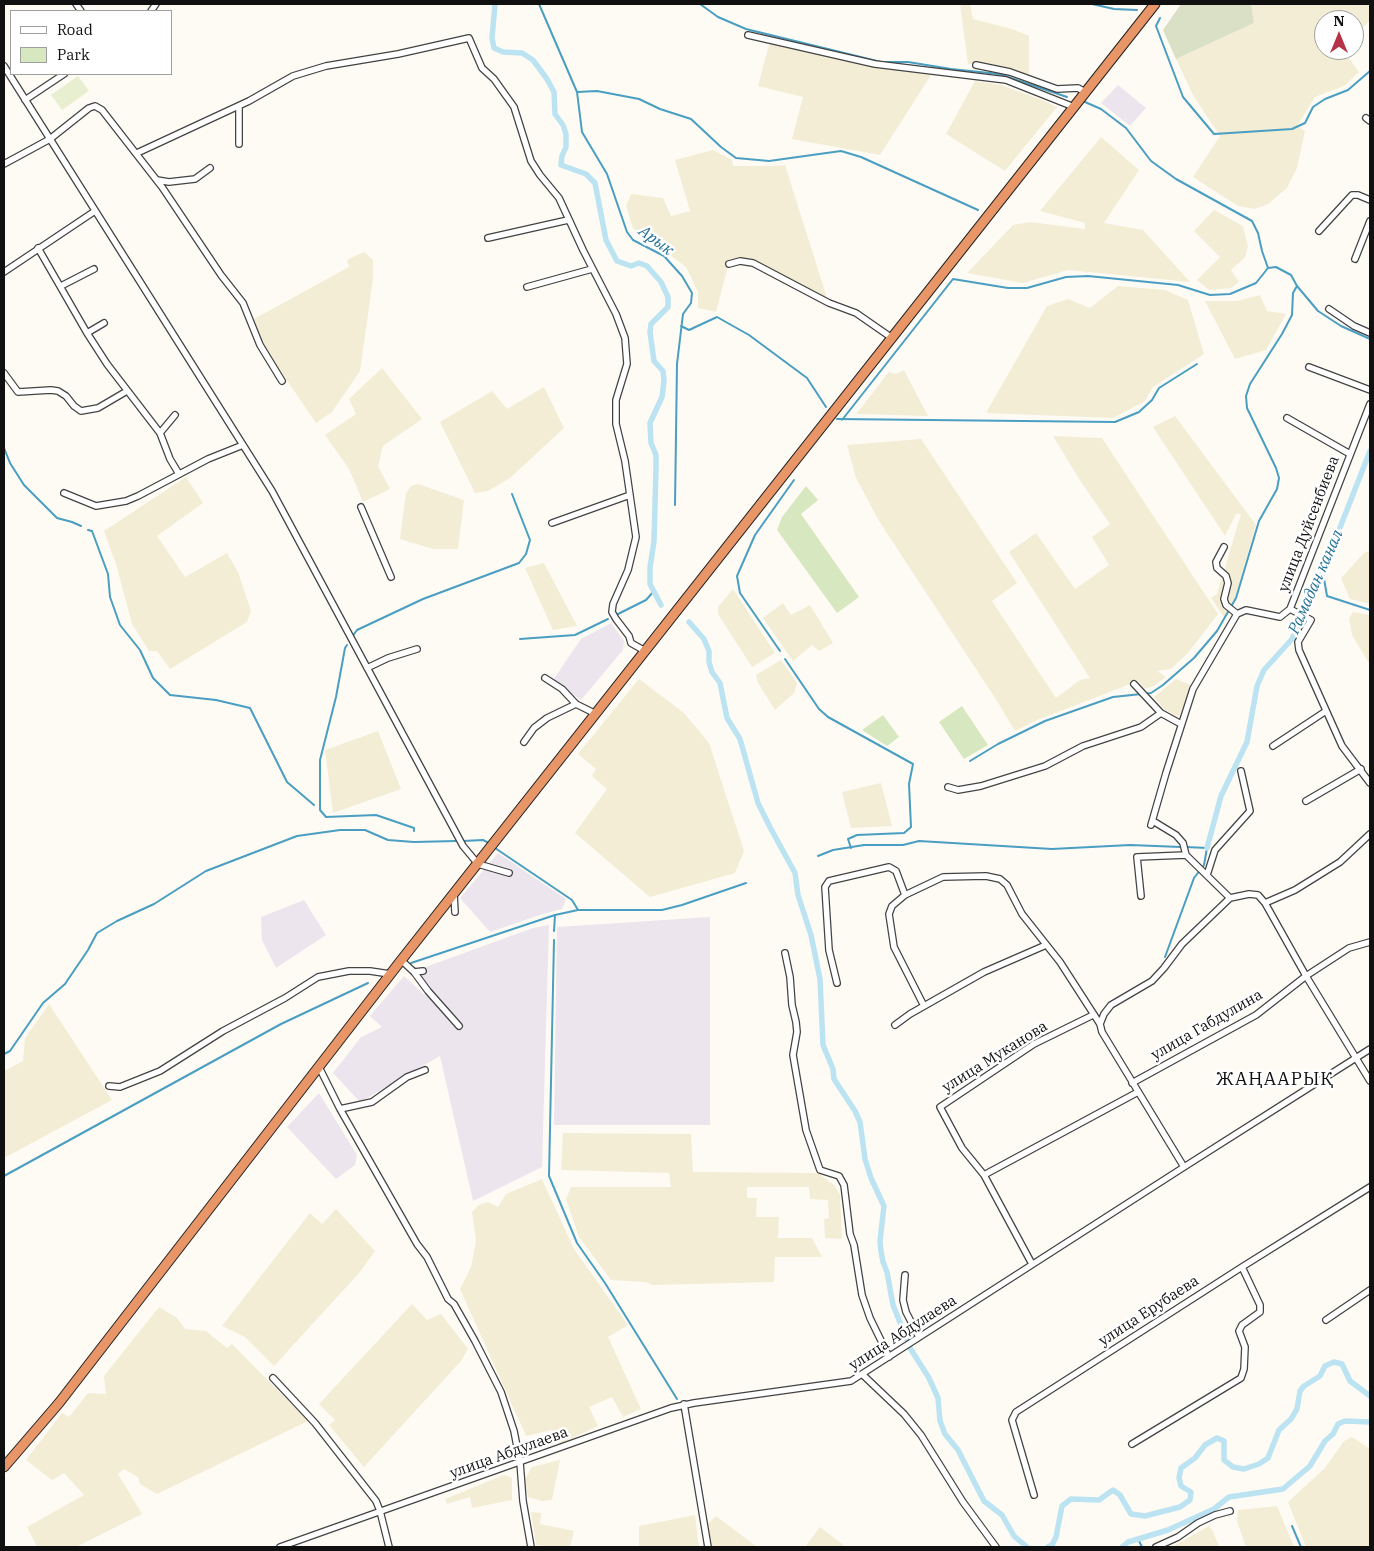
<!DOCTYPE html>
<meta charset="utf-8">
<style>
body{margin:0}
#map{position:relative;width:1374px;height:1551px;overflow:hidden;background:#fefbf4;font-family:"IBM Plex Serif",serif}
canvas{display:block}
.frame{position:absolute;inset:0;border:5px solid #101010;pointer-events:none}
.legend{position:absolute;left:10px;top:10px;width:162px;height:65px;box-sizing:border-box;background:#fff;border:1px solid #9f9f9f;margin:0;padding:6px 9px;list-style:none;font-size:15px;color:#101010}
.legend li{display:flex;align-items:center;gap:10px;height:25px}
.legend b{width:25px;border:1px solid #9f9f9f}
.north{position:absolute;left:1314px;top:10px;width:50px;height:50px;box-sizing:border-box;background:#fff;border:1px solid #9f9f9f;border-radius:50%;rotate:0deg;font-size:14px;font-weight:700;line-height:20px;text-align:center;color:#101010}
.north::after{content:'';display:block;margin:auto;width:18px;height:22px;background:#b53346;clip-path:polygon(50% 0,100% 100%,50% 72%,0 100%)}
</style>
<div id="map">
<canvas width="1374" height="1551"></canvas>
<div class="frame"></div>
<ul class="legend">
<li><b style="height:6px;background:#fff"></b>Road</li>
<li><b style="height:14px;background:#d7e7bf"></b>Park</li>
</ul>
<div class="north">N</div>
</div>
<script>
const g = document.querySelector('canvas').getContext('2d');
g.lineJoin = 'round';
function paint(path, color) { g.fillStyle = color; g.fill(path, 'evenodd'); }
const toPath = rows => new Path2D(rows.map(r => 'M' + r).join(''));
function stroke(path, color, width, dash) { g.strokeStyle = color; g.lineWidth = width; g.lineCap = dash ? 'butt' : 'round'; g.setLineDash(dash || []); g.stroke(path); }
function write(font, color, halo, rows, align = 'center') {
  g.font = font + ' "IBM Plex Serif",serif'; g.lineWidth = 5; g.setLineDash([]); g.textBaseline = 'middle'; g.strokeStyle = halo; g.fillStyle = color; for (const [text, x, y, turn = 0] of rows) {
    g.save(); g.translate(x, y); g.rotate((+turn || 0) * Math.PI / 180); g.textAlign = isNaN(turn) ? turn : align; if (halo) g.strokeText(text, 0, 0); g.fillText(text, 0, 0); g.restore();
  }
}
paint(toPath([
 [1118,85,1146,108,1130,126,1101,103],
 [611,623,624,641,623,650,581,700,553,680,581,639],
 [498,853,566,899,562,909,543,914,490,932,460,898],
 [304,900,326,935,276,968,262,940,261,917],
 [710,917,710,1125,554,1125,557,927],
 [549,925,542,1167,473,1201,440,1056,360,1102,333,1073,361,1037,382,1027,370,1016,404,976,426,996,420,969,533,928],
 [319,1093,357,1155,355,1165,336,1179,287,1127]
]), '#ece5ed');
paint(toPath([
 [960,4,970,4,973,19,1012,29,1029,36,1029,75,986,65,968,64],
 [1251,4,1370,4,1370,20,1354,37,1354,20,1324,20,1324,50,1343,50,1359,72,1344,86,1315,97,1297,126,1305,131,1297,168,1287,188,1268,204,1255,209,1238,206,1193,177,1220,136,1193,95,1176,59,1254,23],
 [770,41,877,67,931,75,880,155,792,139,803,97,758,86],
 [975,81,1001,85,1042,100,1057,107,1005,171,946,134],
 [1101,137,1139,170,1104,223,1143,230,1190,282,1068,270,1023,283,967,273,1013,225,1030,222,1085,229,1085,223,1040,211],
 [713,150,732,160,733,166,772,166,785,165,827,298,747,259,730,259,716,312,698,308,698,292,686,267,633,228,626,206,631,194,663,198,671,216,690,211,675,160],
 [1214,210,1243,226,1248,246,1245,257,1231,270,1239,282,1231,288,1209,290,1197,280,1220,257,1194,231],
 [364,252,373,260,373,279,360,371,332,412,316,423,265,348,254,319,349,267,347,260],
 [1118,286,1165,290,1188,300,1204,354,1153,387,1145,401,1113,418,986,413,1047,306,1068,299,1090,308],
 [1260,295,1267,311,1286,314,1266,350,1235,359,1205,301,1237,301],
 [382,368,422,419,383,446,378,466,390,489,363,502,349,469,325,435,356,414,349,399],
 [904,370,928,416,856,414,889,372,896,374],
 [544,387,564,428,510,478,488,491,475,493,440,422,492,391,507,409],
 [1175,416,1256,525,1235,597,1224,617,1211,598,1217,594,1241,514,1236,514,1225,536,1153,427],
 [1053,436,1102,438,1218,614,1188,653,1171,669,1157,671,1166,677,1154,686,1144,689,1138,681,1037,720,1015,731,997,701,879,521,856,478,847,445,921,439,1017,583,992,601,1056,698,1080,680,1090,678,1009,552,1036,533,1075,589,1109,565,1092,537,1110,524,1081,482],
 [186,477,203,503,157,536,185,577,227,553,238,572,251,611,247,622,170,669,157,651,149,651,132,624,116,564,104,531],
 [418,484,464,500,458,549,433,549,400,539,406,493,411,486],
 [1370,551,1370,604,1350,599,1341,578,1364,553],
 [544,563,577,626,553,630,525,568],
 [733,589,775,653,752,667,718,614,718,607],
 [783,603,791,615,810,605,833,643,819,651,812,645,793,661,763,618],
 [1353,612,1370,615,1370,665,1352,635,1349,618],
 [781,660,797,683,794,693,775,710,758,683,756,675],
 [639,679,684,713,709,743,744,851,735,873,650,897,575,833,607,789,592,776,596,769,578,754],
 [1176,679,1191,685,1179,717,1165,710,1154,697],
 [378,731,401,789,333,813,325,750],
 [881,783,892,826,851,828,842,792],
 [49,1004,112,1100,4,1158,4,1071,23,1061,25,1038],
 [563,1133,691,1134,693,1172,818,1173,835,1186,840,1195,842,1239,825,1238,824,1219,829,1218,828,1200,810,1199,809,1187,747,1187,747,1198,757,1198,756,1217,779,1217,778,1238,812,1238,822,1257,775,1257,774,1282,652,1285,646,1282,611,1280,579,1237,566,1199,571,1187,671,1187,669,1173,561,1170],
 [542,1179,574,1249,628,1325,608,1337,641,1409,623,1417,612,1397,589,1407,598,1426,560,1444,552,1430,526,1436,460,1289,471,1267,476,1241,472,1212,479,1205,488,1202,498,1207,506,1194],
 [336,1209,375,1251,360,1272,274,1366,245,1337,222,1326,310,1213,322,1224],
 [412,1304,427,1320,441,1314,468,1349,461,1361,364,1467,329,1425,335,1420,319,1404],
 [159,1307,177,1318,185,1329,206,1331,227,1348,232,1344,308,1421,157,1494,140,1484,138,1477,124,1469,118,1474,142,1514,76,1547,37,1547,27,1527,84,1495,64,1473,52,1480,26,1460,62,1413,69,1417,88,1393,106,1394,104,1376],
 [1352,1437,1370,1449,1370,1547,1306,1547,1288,1502,1325,1468,1344,1441],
 [560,1460,552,1500,542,1501,528,1497,525,1479,532,1467],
 [504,1475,512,1478,512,1500,472,1508,470,1497,447,1504,445,1499],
 [1277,1506,1294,1547,1246,1547,1237,1521,1238,1510],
 [531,1512,541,1513,540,1524,574,1531,570,1547,550,1547,536,1545],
 [695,1515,699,1547,639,1547,639,1526],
 [716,1516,757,1547,712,1547,708,1524],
 [1209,1526,1213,1531,1219,1547,1172,1547],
 [820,1527,846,1547,805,1547]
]), '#f3edd5');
paint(toPath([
 [806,486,818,500,801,514,859,597,837,613,777,530,782,517],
 [962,706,988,745,964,759,939,722],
 [883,715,899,737,887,746,862,730]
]), '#d7e7bf');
paint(toPath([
 [1181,4,1251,4,1254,23,1176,59,1163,30]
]), '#dae0c5');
paint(toPath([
 [78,76,89,91,62,110,51,95]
]), '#e7efd0');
stroke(toPath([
 [539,4,577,92,582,132,607,174,627,232,633,240,664,256,682,276,692,293,691,303,683,314,677,364,675,505],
 [700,4,718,17,746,29,881,62,908,62,951,69,999,74,1067,97],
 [1092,4,1114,9,1137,10],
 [1160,18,1156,26,1183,97,1214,134,1292,129,1305,123,1313,107,1325,99,1348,90,1370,71],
 [577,92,597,91,639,99,660,109,691,119,721,147,736,158,769,161,841,151,861,157,978,210],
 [1085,102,1101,109,1126,128,1151,161,1176,179,1252,221,1258,233,1262,251,1268,268],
 [681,326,689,330,717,317,749,335,807,378,826,407],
 [837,419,1115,422,1139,412,1152,400,1159,388,1197,364],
 [842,420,953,279,1008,288,1027,288,1066,277,1088,276,1178,285,1210,295,1230,294,1256,283,1268,268,1276,267,1291,275,1297,286,1318,311,1341,326,1370,339],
 [4,448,10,463,24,485,57,518,72,522,81,526],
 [88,530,92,531,108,574,110,597,120,625,140,650,153,678,170,695,216,700,250,708,287,782,314,805],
 [1323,573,1327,596,1370,610],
 [616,615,646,600,654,591],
 [352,637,357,630,423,599,519,563,526,554,530,540,512,494],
 [520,639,575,635,608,619],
 [347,645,345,648,336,697,320,760,320,810,326,817,376,815,414,828,414,831],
 [780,651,740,593,737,576,755,535,794,480],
 [785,659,819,709,828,717,913,764,909,784,911,827,904,833,857,835,848,839,851,848],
 [970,761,998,744,1045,721,1113,697,1151,693,1163,685,1194,658,1217,631,1236,598,1259,521,1277,489,1279,478,1276,468,1247,408,1246,396,1250,384,1282,334,1292,315,1293,293,1297,286],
 [463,841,483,840,487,842],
 [495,848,572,900,578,910],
 [818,856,833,850,864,845,903,845,919,841,1052,849,1130,845,1181,847],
 [554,931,555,915],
 [554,940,549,1176,577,1243,605,1283,677,1399],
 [1165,957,1194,878,1204,865,1207,848,1186,847],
 [411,963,555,915,578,910,662,910,682,905,746,883],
 [4,1054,10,1051,43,1003,65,984,88,950,97,933,117,921,154,904,206,871,297,836,340,830,365,830,388,840,414,842,456,841],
 [4,1176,281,1024,368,983],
 [1292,1526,1301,1547],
 [1138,1539,1142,1547]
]), '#499ec2', 2);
stroke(toPath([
 [495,4,492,38,494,48,503,52,522,53,533,60,547,79,554,92,555,114,563,125,566,134,566,147,562,156,561,165,586,174,595,183,606,240,617,261,631,266,639,263,647,266,661,282,668,297,668,307,651,324,650,332,654,361,663,371,664,381,662,397,650,423,651,443,656,455,656,468,654,541,650,568,650,584,661,605],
 [689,622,704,639,709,651,709,662,712,672,720,683,727,718,740,739,758,803,771,829,795,873,798,895,811,935,820,979,823,1045,833,1069,834,1079,855,1111,860,1122,865,1159,871,1178,884,1206,880,1241,881,1251,883,1262,887,1272,893,1305,907,1340],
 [1207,848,1221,796,1247,742,1257,686,1264,670,1292,639,1314,594,1370,451],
 [910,1348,929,1378,938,1398,940,1421,945,1434,958,1450,984,1501,1002,1515,1014,1536,1027,1547],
 [1048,1547,1052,1545,1056,1537,1062,1506,1071,1499,1099,1500,1113,1490,1120,1495,1131,1514,1145,1516,1180,1507,1190,1500,1191,1492,1181,1486,1179,1478,1181,1468,1195,1458,1205,1445,1217,1438,1224,1441,1224,1460,1233,1467,1244,1469,1259,1464,1268,1458,1279,1430,1291,1419,1297,1409,1300,1391,1304,1386,1320,1376,1325,1366,1334,1362,1342,1364,1350,1381,1370,1396],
 [1122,1547,1128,1542,1168,1530,1214,1509,1229,1497,1283,1489,1310,1466,1325,1441,1333,1434,1338,1424,1345,1421,1370,1422]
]), '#bce3f1', 5.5);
const minor = toPath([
 [76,4,81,11],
 [151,11,156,4],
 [748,35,875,64,1006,80,1074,107],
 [976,65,1010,72,1057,89,1078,88,1085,92],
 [4,66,272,491,463,846,478,864,509,873],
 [25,100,64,74],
 [239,106,239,144],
 [1366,118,1370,121],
 [137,153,249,101,293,76,326,66,398,54,469,38,482,68,494,79,514,107,531,161,540,175,559,198,583,250,616,314,625,338,627,364,616,400,616,424,625,461,636,537,628,570,613,604,612,612,616,619,629,636,631,643,645,651],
 [4,164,50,139,89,108,95,106,102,110,162,187,221,275,243,303,260,345,282,381],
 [157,180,169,182,195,179,210,168],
 [1319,231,1352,195,1358,195,1370,200],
 [488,238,568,220],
 [38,248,87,333,107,364,160,433,170,459,179,474],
 [1355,259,1370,221],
 [729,264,740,261,753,263,829,303,856,313,892,338],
 [4,272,95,211],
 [61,286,94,269],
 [527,287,592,269],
 [1329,309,1354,326,1370,333],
 [87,333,104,323],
 [1309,367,1370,390],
 [4,373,18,392,51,390,58,391,66,396,74,406,81,411,98,408,127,391],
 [1287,418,1350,454],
 [160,433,175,415],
 [64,493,96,506,126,501,138,496,208,459,243,445],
 [361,507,391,577],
 [552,523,630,495],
 [1224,547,1216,562,1217,568,1226,576,1228,583,1224,599,1226,605,1237,614],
 [1290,609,1311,620,1298,642,1299,650,1342,746,1370,783],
 [367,668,388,658,417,649],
 [545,678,562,689,576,704,596,714],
 [1134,684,1161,713,1181,724],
 [524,742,534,728,547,718,576,704],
 [1273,746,1326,711],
 [948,787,958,790,981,786,1045,766,1083,746,1141,727,1161,713],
 [1306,801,1361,769],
 [1151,825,1166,773,1193,689,1237,614,1246,610,1280,617,1290,609,1370,404],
 [1207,875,1215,850,1250,811,1241,771],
 [454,894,455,912],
 [905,895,943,877,986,876,1000,879,1007,885,1022,914,1060,962,1100,1024,1102,1032,1184,1167],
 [1141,896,1137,857,1186,855],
 [1230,898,1249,894,1258,895,1265,903,1306,976,1370,1081],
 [1265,903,1295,890,1340,862,1370,834],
 [785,953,790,977,792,1005,796,1022,797,1032,793,1055,806,1130,820,1170,839,1176,844,1185,850,1234,854,1245,862,1295,870,1318,889,1357],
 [401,960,414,972,428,991,459,1026],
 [414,972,423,971],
 [837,983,829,950,825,887,829,881,889,867,896,871,905,895,892,906,889,914,894,947,924,1006],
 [1100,1024,1104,1014,1111,1005,1152,981,1164,968,1182,944,1230,898,1186,855,1183,843,1176,835,1153,821],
 [895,1025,910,1014,984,972,1046,945],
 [319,1067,340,1109,417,1244,427,1257,448,1299,454,1304,475,1341,501,1392,514,1431,520,1462,523,1501,531,1547],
 [1132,1083,1256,1015,1306,976,1349,948,1370,942],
 [109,1086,120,1087,160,1071,223,1031,285,998,318,977,349,971,370,971,390,974],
 [340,1109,372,1102,407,1077,425,1070],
 [984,1175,1138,1092],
 [1032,1264,984,1175,962,1148,940,1107,1034,1044,1093,1015],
 [905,1275,903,1300,906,1312,919,1337],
 [1326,1320,1370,1290],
 [863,1375,904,1414,921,1435,963,1502,996,1547],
 [273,1378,315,1423,376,1501,380,1511,389,1547],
 [684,1404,708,1547],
 [1132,1444,1241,1378,1244,1369,1245,1347,1239,1331,1242,1325,1260,1312,1260,1305,1242,1267],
 [1034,1495,1012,1420,1016,1412,1242,1267,1370,1187],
 [280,1547,671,1408,694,1403,851,1381,1184,1167,1370,1049],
 [1156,1547,1178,1537,1198,1523,1215,1515,1230,1511]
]);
const highway = toPath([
 [4,1467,59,1403,399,963,1155,4]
]);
stroke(minor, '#434343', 8);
stroke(highway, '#212121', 11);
stroke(minor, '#fff', 5.5);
stroke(highway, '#e89668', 9);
write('15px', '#101010', '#fff', [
 ["улица Дуйсенбиева",1309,524,-69],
 ["улица Габдулина",1207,1025,-30],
 ["улица Муканова",995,1057,-32],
 ["улица Ерубаева",1149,1311,-33],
 ["улица Абдулаева",903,1333,-33],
 ["улица Абдулаева",509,1453,-20]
]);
write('italic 16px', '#227098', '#fff', [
 ["Арык",656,241,36],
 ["Рамадан канал",1316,582,-66]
]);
g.letterSpacing = '1px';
write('18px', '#101010', '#fff', [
 ["ЖАҢААРЫҚ",1275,1080]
]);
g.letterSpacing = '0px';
</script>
